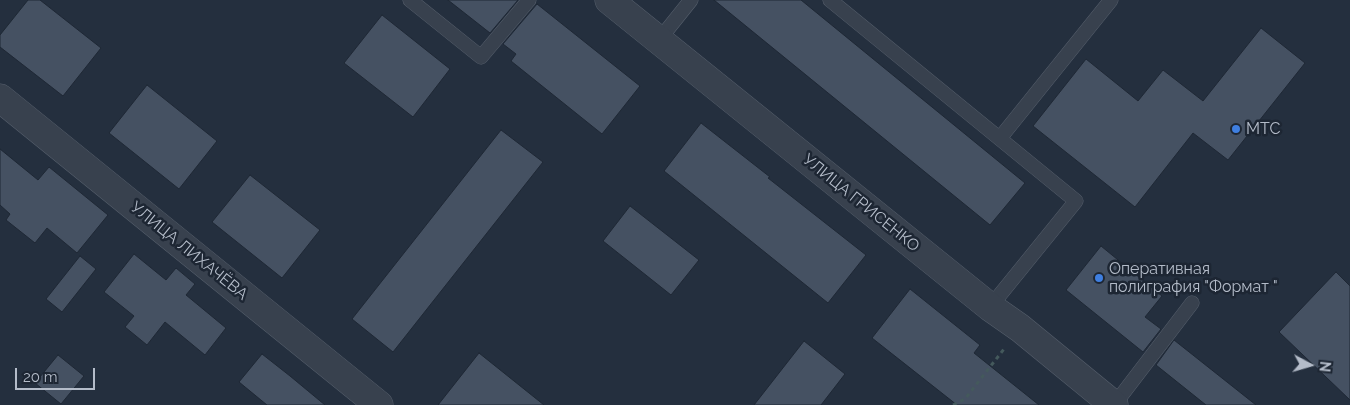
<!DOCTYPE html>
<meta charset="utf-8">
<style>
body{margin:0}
#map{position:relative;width:1350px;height:405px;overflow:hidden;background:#242f3e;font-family:Raleway,sans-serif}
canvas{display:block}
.north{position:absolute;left:1285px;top:340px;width:50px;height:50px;-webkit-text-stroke:4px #1d2633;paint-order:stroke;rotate:96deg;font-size:14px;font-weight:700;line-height:20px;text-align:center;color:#b4bcc9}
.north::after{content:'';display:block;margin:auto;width:18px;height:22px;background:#b4bcc9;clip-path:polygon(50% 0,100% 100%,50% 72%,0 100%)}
.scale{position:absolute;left:15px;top:368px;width:80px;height:22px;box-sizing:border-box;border:2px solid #b4bcc9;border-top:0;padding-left:6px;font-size:15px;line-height:18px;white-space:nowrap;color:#b4bcc9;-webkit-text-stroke:4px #1d2633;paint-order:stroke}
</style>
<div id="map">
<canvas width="1350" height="405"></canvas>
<div class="north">N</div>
<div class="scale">20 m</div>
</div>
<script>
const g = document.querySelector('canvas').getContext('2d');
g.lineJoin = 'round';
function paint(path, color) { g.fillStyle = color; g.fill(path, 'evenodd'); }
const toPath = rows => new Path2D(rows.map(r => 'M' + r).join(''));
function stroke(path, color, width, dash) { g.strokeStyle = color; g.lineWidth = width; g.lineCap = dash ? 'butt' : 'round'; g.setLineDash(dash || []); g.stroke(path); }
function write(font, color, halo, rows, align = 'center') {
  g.font = font + ' Raleway,sans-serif'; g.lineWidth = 5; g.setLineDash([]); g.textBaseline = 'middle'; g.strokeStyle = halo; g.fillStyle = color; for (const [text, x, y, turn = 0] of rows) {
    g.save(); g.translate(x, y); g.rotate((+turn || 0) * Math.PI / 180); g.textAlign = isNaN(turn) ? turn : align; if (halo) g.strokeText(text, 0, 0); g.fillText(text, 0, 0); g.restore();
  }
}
const building = toPath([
 [28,0,40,0,101,48,63,96,0,47,0,35,28,0],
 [448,0,518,0,490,33,448,0],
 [714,0,801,0,1025,183,990,225,714,0],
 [537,4,640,86,602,134,511,61,516,54,503,44,537,4],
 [382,15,450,69,413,117,344,63,382,15],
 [1261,28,1305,63,1228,160,1193,133,1135,207,1033,126,1086,59,1138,101,1163,70,1203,101,1261,28],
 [147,85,217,141,179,189,109,133,147,85],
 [701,123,770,177,768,178,866,255,828,303,664,171,701,123],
 [501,130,543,162,393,352,352,319,501,130],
 [0,149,38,180,49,167,108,215,77,253,47,228,35,243,6,220,10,214,0,205,0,149],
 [250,175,320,230,282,278,212,222,250,175],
 [630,206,699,260,671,295,603,241,630,206],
 [1101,246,1162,296,1145,317,1161,329,1143,352,1066,290,1101,246],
 [134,254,166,280,176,268,195,284,186,295,226,328,205,355,165,322,147,345,125,327,134,316,104,292,134,254],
 [80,256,96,269,62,312,46,299,80,256],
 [1336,272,1350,286,1350,400,1279,332,1336,272],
 [910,289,980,345,974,353,1039,405,957,405,872,338,910,289],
 [1174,340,1256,405,1206,405,1156,365,1174,340],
 [804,341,845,374,821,405,754,405,804,341],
 [479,353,544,405,438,405,479,353],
 [262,354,290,376,325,405,267,405,239,382,262,354],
 [58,355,84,376,61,404,35,383,58,355]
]);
paint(building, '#455162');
stroke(building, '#1f2835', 1);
const lane = toPath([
 [410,0,481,57,529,0],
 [830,0,1076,201,990,307],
 [659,40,691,0],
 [1000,138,1111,0],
 [1114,405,1192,303]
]);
const street = toPath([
 [609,0,990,307,1020,328,1114,405],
 [0,98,379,405]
]);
stroke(lane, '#565f6c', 15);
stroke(street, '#565f6c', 29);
stroke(toPath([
 [953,405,965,399,1004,349]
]), '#44595c', 3, [4, 4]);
stroke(lane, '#38414e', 14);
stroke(street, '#38414e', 28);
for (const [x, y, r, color] of [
 [1236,129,5,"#3f7fe0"],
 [1099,278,5,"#3f7fe0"]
]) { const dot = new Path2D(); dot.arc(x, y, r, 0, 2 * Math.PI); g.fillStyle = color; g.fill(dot); stroke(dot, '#1d2633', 2); }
write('16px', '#b4bcc9', '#1d2633', [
 ["МТС",1246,129],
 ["Оперативная",1109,269],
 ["полиграфия \"Формат \"",1109,287]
], 'left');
write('16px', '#b4bcc9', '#1d2633', [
 ["УЛИЦА ГРИСЕНКО",861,203,39],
 ["УЛИЦА ЛИХАЧЁВА",189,251,39]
]);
</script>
